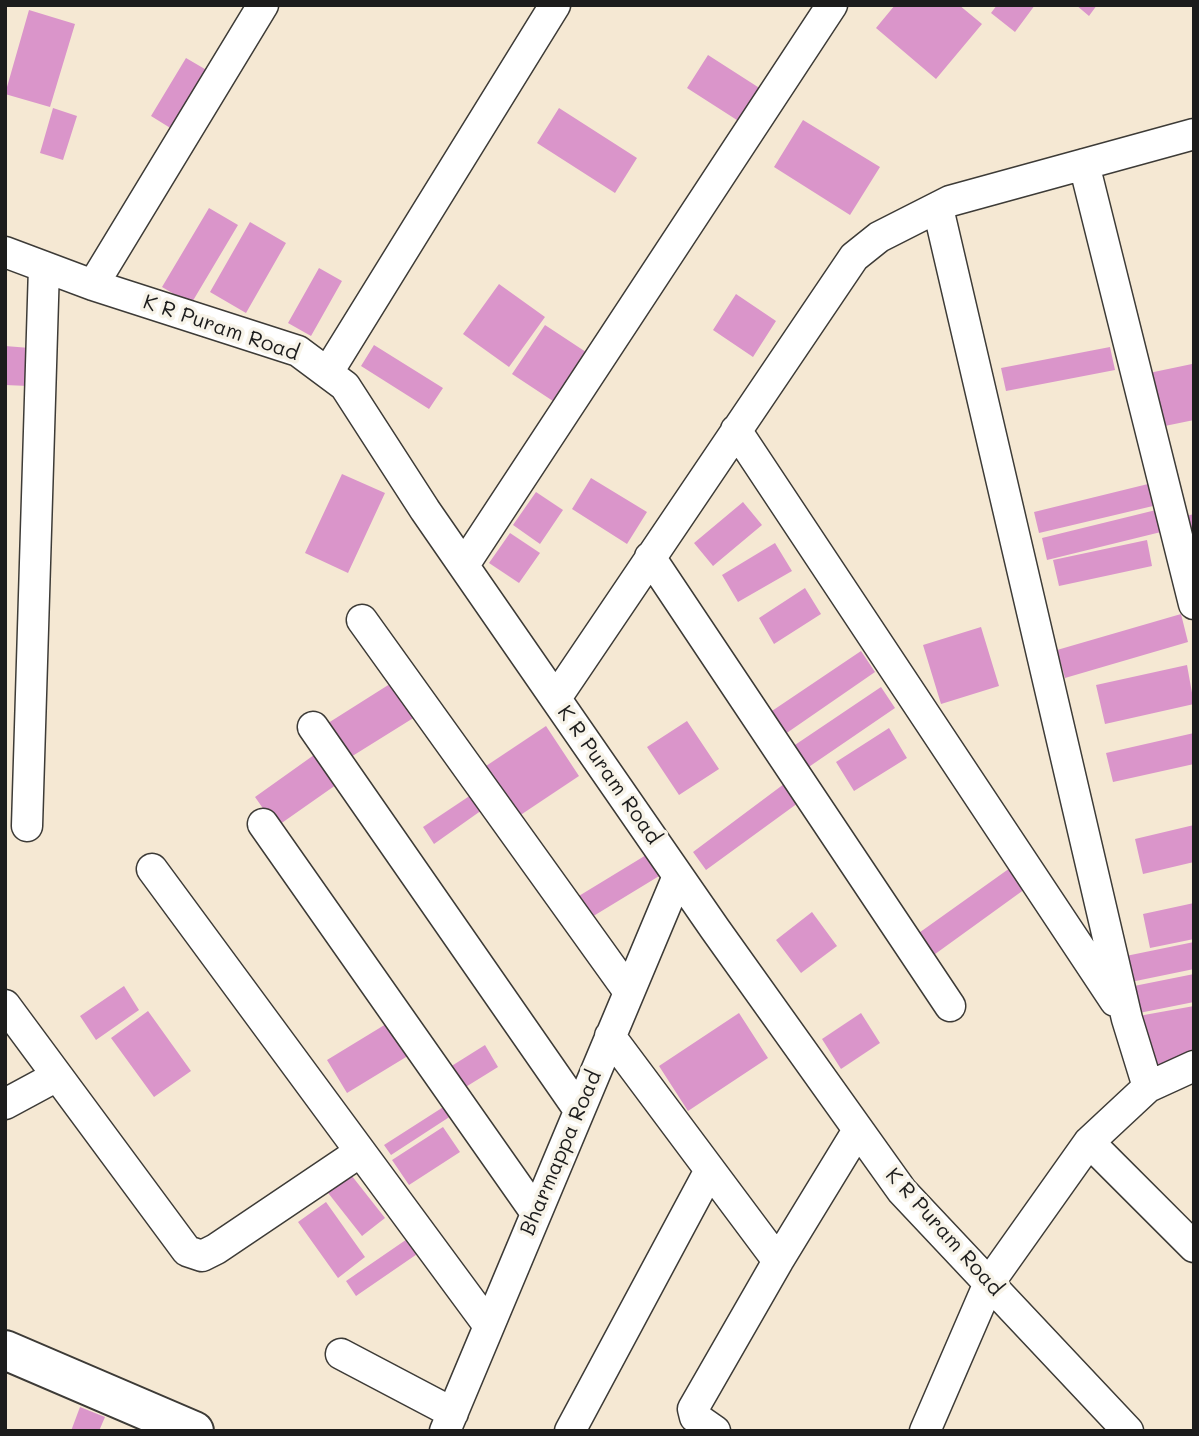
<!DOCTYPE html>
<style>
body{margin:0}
#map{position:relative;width:1199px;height:1436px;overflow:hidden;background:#f5e8d3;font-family:Mali,sans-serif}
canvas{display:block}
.frame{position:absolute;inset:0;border:7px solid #1c1c1c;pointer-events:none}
</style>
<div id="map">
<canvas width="1199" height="1436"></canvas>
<div class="frame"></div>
</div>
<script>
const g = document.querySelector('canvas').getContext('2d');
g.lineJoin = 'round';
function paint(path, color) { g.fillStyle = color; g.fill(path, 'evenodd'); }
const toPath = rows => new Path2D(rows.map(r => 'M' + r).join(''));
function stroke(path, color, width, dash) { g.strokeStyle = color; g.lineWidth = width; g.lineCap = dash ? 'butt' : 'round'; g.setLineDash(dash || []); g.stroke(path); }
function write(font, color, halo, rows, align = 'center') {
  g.font = font + ' Mali,sans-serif'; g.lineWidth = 7; g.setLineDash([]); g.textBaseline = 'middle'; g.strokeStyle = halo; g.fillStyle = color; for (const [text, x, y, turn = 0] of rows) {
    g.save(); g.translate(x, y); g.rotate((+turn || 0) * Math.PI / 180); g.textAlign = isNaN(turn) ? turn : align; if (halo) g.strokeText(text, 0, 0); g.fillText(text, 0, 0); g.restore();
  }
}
paint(toPath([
 [895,5,959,5,982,24,936,79,876,28],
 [997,5,1035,5,1015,32,991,13],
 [1076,5,1097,5,1089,16],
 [29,10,75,24,50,107,5,94],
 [708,55,761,89,740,122,687,88],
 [186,58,215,75,180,134,151,116],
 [53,108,77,116,63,160,40,153],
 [559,108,637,158,615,193,537,143],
 [803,120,880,167,850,215,774,167],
 [209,208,238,225,191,304,162,287],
 [250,222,286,243,246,313,210,292],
 [319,268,342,281,311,336,288,323],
 [499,284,545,317,509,367,463,334],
 [736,294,776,321,753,357,713,330],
 [545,325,592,356,559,405,512,374],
 [374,345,443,388,429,409,361,366],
 [5,346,30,348,28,386,5,385],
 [1110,347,1115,370,1006,391,1001,368],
 [1192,364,1194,420,1160,427,1149,373],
 [342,474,385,493,348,573,305,553],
 [591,478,647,512,627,544,572,509],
 [1148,484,1153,506,1039,533,1034,512],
 [536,492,563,510,540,544,513,525],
 [743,502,762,525,713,566,694,543],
 [1156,510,1161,532,1047,560,1042,538],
 [1194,514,1194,541,1193,541,1186,516],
 [510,533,540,553,519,583,489,563],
 [1147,540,1152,566,1059,586,1053,560],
 [775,543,792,571,738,602,722,575],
 [805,588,821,614,774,644,759,618],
 [1181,614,1188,642,1065,678,1057,650],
 [981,627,999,686,941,704,923,645],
 [861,651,875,672,778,739,763,717],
 [1187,665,1194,704,1105,724,1096,685],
 [393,682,415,717,346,760,325,725],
 [881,687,895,708,797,775,783,753],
 [687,721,719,769,679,795,647,747],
 [546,726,579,776,510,822,477,772],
 [889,728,907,758,854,791,836,762],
 [1194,733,1194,764,1113,782,1106,753],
 [321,750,343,780,276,827,255,797],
 [784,784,798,803,706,870,693,852],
 [471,795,482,810,434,844,423,827],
 [1194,825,1194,862,1143,874,1135,839],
 [656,849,669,870,582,923,569,902],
 [1010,868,1025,889,931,957,916,935],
 [1194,903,1194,939,1150,948,1143,914],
 [812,912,837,946,801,973,776,940],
 [1194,942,1194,969,1126,983,1121,957],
 [1194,974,1194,1002,1139,1013,1134,986],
 [124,986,139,1010,96,1040,80,1016],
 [1194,1006,1194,1058,1141,1068,1133,1017],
 [148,1011,191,1071,154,1097,111,1038],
 [739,1013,768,1058,688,1111,659,1066],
 [861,1013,880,1043,841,1069,822,1039],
 [391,1021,411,1054,347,1093,327,1060],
 [485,1045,498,1067,456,1093,442,1072],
 [448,1104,454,1114,391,1155,384,1145],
 [443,1127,460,1152,409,1185,392,1160],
 [348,1171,385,1218,362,1236,325,1189],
 [326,1202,365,1257,338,1278,298,1222],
 [413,1235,423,1250,356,1296,346,1281],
 [80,1407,105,1417,99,1431,71,1431]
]), '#da95ca');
const street = toPath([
 [1084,164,1194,604],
 [938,208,1127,1019,1148,1087],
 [5,252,93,285,298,351,345,386,425,510,715,929,902,1191,1128,1431],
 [93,285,263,5],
 [328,372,555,5],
 [736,430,1115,1001],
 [650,557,950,1006],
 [464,565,832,5],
 [362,620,629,992],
 [556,698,854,257,879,237,950,201,1194,134],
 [313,727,579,1110],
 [263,824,536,1213],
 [27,826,44,267],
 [152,869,489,1326],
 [5,1005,187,1251,202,1256,216,1249,360,1152],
 [610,1036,778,1261],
 [5,1104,57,1076],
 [1089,1142,1194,1247],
 [341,1354,453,1413],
 [445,1431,678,876],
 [570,1431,710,1170],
 [715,1431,695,1417,693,1409,778,1261,858,1130],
 [925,1431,989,1283,1089,1142,1148,1087,1194,1066]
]);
const secondary = toPath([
 [5,1350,194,1431]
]);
stroke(street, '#3d3b37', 33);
stroke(secondary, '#3d3b37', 42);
stroke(street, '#fff', 30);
stroke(secondary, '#fff', 38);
write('21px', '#1c1c1c', '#f7f3e8', [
 ["K R Puram Road",221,328,19],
 ["K R Puram Road",609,775,55],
 ["Bharmappa Road",561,1153,-67],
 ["K R Puram Road",944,1232,48]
]);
</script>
